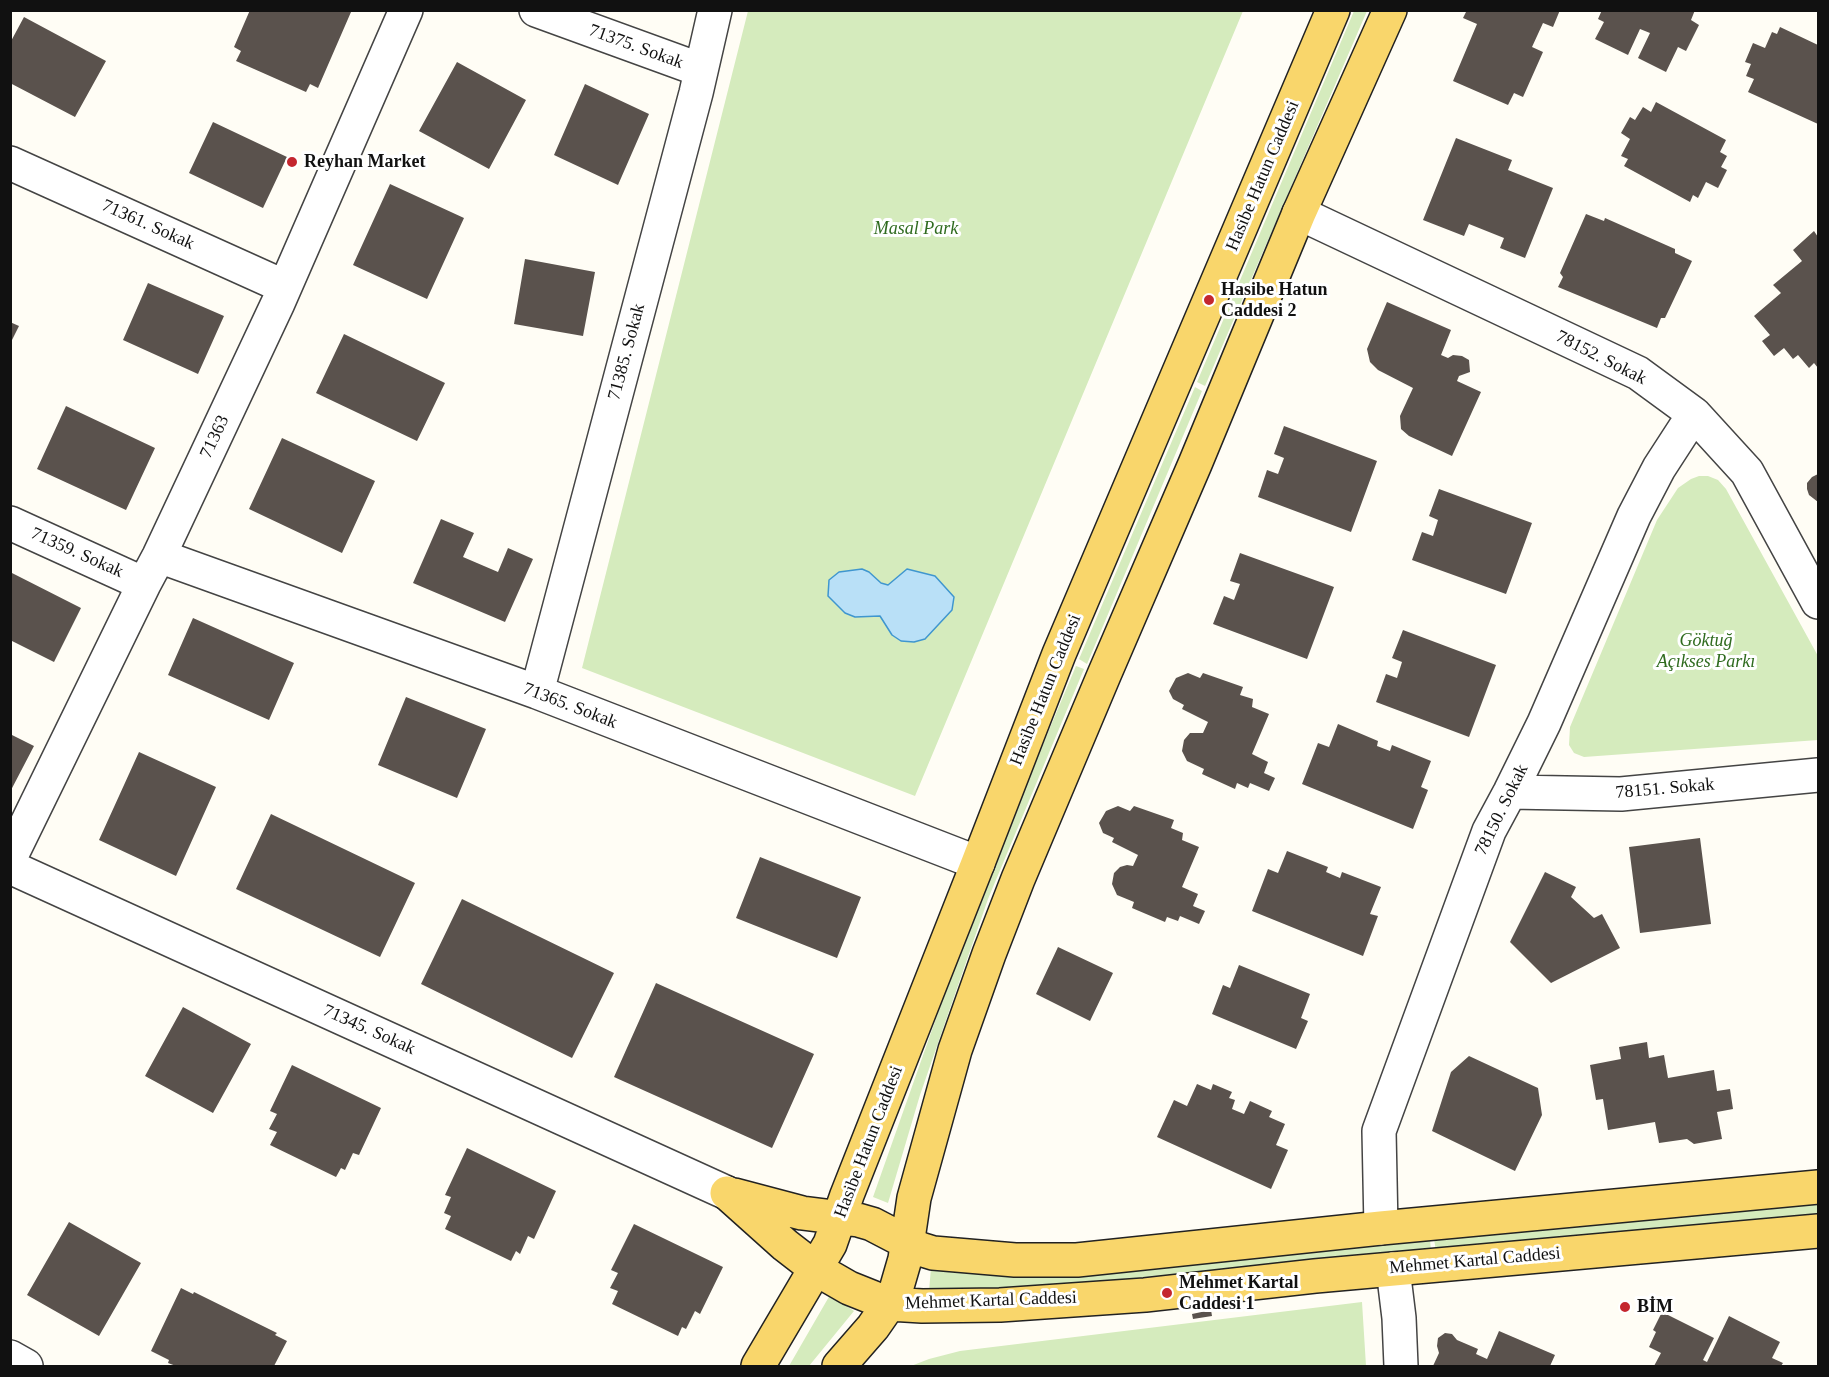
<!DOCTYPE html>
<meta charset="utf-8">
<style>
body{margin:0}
#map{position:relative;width:1829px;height:1377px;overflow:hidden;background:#fffdf5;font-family:Georgia,serif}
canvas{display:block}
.frame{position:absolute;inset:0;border:12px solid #111;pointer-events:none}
</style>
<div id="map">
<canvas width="1829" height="1377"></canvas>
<div class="frame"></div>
</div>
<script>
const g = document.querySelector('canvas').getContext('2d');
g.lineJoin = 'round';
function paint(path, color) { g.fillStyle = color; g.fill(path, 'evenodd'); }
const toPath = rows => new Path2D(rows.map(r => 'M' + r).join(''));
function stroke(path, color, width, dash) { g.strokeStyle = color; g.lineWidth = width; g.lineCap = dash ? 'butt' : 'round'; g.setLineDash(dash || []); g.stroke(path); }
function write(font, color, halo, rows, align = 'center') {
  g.font = font + ' Georgia,serif'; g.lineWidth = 6; g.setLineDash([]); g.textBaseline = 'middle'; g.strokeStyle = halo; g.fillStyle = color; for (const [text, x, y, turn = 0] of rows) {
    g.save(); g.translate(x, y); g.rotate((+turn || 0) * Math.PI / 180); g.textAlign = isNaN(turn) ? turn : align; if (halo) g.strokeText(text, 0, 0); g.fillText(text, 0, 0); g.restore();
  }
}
paint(toPath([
 [748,11,1243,11,915,796,582,668],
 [1354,11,1367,11,1205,386,1197,382],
 [1195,387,1202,391,1087,664,1079,659],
 [1699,476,1708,476,1718,480,1726,489,1818,656,1818,740,1584,757,1574,753,1569,745,1570,727,1657,520,1678,488,1691,479],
 [1076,666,1084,669,988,899,920,1095,888,1203,873,1197,980,894],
 [1818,1202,1818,1216,1436,1251,1434,1239],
 [1430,1239,1431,1251,1143,1280,1000,1289,929,1291,931,1268,1077,1275,1140,1270,1311,1250],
 [830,1295,854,1311,809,1366,789,1366],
 [1362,1302,1366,1366,911,1366,929,1359,960,1351]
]), '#d5ebbd');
const water = toPath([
 [862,569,869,572,881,583,888,585,907,569,935,576,954,597,952,610,925,639,914,642,901,641,892,635,880,616,855,617,845,613,828,596,829,580,839,572,862,569]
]);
paint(water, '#b9e0f7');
stroke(water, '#3f96cf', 1.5);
paint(toPath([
 [250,10,347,10,351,12,318,88,310,84,306,92,236,61,241,51,234,47],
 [1467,10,1560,10,1553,27,1543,23,1532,47,1543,52,1523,97,1514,93,1508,105,1453,81,1477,24,1463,18],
 [1602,10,1695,10,1691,20,1699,25,1686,51,1678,47,1666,72,1638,58,1650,33,1640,29,1628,55,1595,39,1604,22,1598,19],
 [24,17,106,61,75,117,10,83,10,43],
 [1780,27,1818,45,1818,124,1748,92,1754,79,1746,76,1751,64,1745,62,1753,43,1765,48,1772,32,1777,34],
 [457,62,526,100,489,169,419,131],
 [585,84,649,114,618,185,554,155],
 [1656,102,1726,140,1720,152,1727,156,1721,167,1727,170,1718,188,1706,182,1698,198,1693,195,1690,202,1624,166,1628,159,1621,156,1630,139,1621,133,1630,117,1635,120,1643,107,1651,112],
 [213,122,287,157,263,208,189,173],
 [1456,138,1512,160,1508,170,1553,188,1525,258,1500,248,1504,238,1469,224,1464,236,1423,220],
 [390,184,464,218,427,299,353,265],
 [1586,214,1604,221,1605,218,1675,249,1675,253,1692,261,1665,318,1661,318,1657,328,1558,287,1563,277,1560,273],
 [1814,231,1818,237,1818,368,1814,363,1809,368,1798,355,1793,359,1784,348,1774,356,1762,341,1770,335,1754,316,1781,293,1773,285,1802,261,1793,250],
 [525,259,595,272,583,336,514,324],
 [148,283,224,316,198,374,123,340],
 [1387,302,1451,330,1441,355,1448,358,1453,355,1462,356,1469,360,1470,372,1459,376,1457,381,1481,392,1452,456,1409,436,1401,429,1400,416,1413,388,1378,370,1370,362,1367,349],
 [10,322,19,326,10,344],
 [344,334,445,383,417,441,316,393],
 [66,406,155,448,126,510,37,469],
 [1284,426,1377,461,1351,532,1258,497,1267,470,1278,474,1284,458,1274,454],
 [282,438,375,481,342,553,249,509],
 [1818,474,1818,502,1809,495,1807,489,1807,483,1812,477],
 [1439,489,1532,523,1506,594,1412,560,1422,532,1433,536,1438,520,1429,516],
 [441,519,474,533,463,557,498,572,508,548,533,559,505,622,413,583],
 [1240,553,1334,587,1307,659,1213,624,1224,596,1234,600,1240,584,1230,581],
 [10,572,81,608,54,662,10,640],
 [193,618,294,663,269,720,168,675],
 [1403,630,1496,665,1469,737,1376,702,1386,674,1397,678,1402,662,1392,658],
 [1188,673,1200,678,1203,673,1243,687,1240,695,1253,699,1252,707,1269,714,1252,754,1268,762,1264,773,1275,778,1269,791,1250,783,1248,788,1237,783,1235,789,1202,774,1204,769,1187,761,1182,751,1184,740,1190,733,1203,733,1208,722,1182,709,1184,705,1173,699,1169,691,1176,678],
 [406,697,486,729,457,798,378,765],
 [1338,724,1378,741,1377,746,1390,751,1392,745,1431,761,1421,787,1428,790,1413,829,1302,784,1318,743,1329,747],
 [10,734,34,746,10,792],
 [139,752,216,787,176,876,99,840],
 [1118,806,1130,811,1134,806,1174,820,1171,828,1183,833,1182,840,1199,847,1182,887,1198,894,1193,906,1205,911,1199,924,1180,916,1178,921,1167,917,1165,922,1132,908,1134,902,1117,895,1112,884,1114,873,1120,867,1127,865,1133,866,1138,855,1112,842,1114,838,1103,833,1099,823,1106,811],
 [271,814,415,883,380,957,236,889],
 [1700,838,1711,924,1640,933,1629,847],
 [1287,851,1328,867,1326,872,1340,878,1342,872,1381,887,1370,914,1378,916,1363,956,1252,911,1268,869,1278,873],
 [760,857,861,897,837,958,736,918],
 [1545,872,1576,887,1571,897,1594,918,1602,914,1620,948,1551,983,1510,942],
 [462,899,614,973,572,1058,421,984],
 [1058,947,1113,973,1090,1021,1036,994],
 [1239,965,1310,994,1301,1018,1308,1021,1296,1049,1212,1014,1223,985,1230,988],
 [656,983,814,1054,772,1148,614,1077],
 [183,1007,251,1044,213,1113,145,1076],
 [1647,1042,1649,1058,1664,1055,1668,1078,1714,1070,1717,1091,1730,1089,1733,1109,1717,1112,1722,1139,1694,1144,1687,1139,1659,1143,1655,1122,1608,1130,1603,1099,1596,1100,1590,1065,1621,1059,1619,1047],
 [1469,1056,1538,1088,1542,1115,1515,1171,1432,1131,1451,1072],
 [292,1065,381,1108,359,1155,353,1153,345,1170,341,1168,336,1177,270,1145,277,1132,269,1129,277,1114,270,1111],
 [1197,1084,1211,1090,1213,1084,1232,1092,1229,1098,1235,1100,1232,1109,1244,1114,1250,1101,1272,1111,1269,1117,1285,1124,1276,1145,1288,1150,1271,1189,1157,1137,1174,1100,1187,1106],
 [467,1148,556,1191,534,1239,528,1236,520,1254,516,1251,511,1261,445,1229,451,1216,444,1213,451,1197,445,1195],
 [69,1222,141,1263,99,1336,27,1295],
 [634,1224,723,1267,700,1314,695,1311,686,1329,682,1327,678,1336,612,1304,618,1291,610,1288,618,1273,611,1270],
 [181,1288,193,1294,194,1292,277,1333,275,1335,287,1341,274,1366,176,1366,168,1363,169,1360,151,1351],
 [1211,1310,1212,1316,1193,1319,1192,1314],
 [1662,1312,1714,1338,1703,1360,1707,1362,1729,1316,1780,1342,1772,1358,1783,1363,1781,1366,1654,1366,1661,1353,1649,1347,1656,1332,1653,1330],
 [1499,1331,1555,1355,1550,1366,1433,1366,1439,1353,1437,1346,1438,1338,1445,1333,1452,1334,1457,1340,1478,1349,1476,1354,1487,1359]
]), '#5a524d');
const minor = toPath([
 [536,10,701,70],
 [10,163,285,287],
 [1299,213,1638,373,1694,414,1747,472,1818,602],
 [10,523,144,584],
 [159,556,537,692,978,863],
 [537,692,696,93,715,10],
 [1510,792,1621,794,1818,775],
 [10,858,144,584,159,556,278,303,406,10],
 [10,867,727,1193],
 [1381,1228,1379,1131,1489,831,1510,792,1544,723,1634,516,1659,468,1694,414],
 [1393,1269,1399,1318,1401,1366],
 [10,1357,26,1366]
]);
const major = toPath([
 [727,1193,785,1245,816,1269,849,1288,889,1304,922,1306,1000,1305,1145,1295,1315,1276,1818,1231],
 [734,1195,802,1213,858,1220,872,1224,920,1249,933,1253,1015,1260,1077,1260,1381,1228,1818,1187],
 [758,1366,830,1244,847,1195,978,863,1059,654,1333,10],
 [839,1366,873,1327,889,1304,896,1290,905,1259,914,1198,955,1050,989,954,1018,879,1104,675,1195,464,1299,213,1390,10]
]);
stroke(minor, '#444', 36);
stroke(major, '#222', 36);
stroke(minor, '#fff', 33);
stroke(major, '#f9d66b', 33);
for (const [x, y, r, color] of [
 [292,162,6,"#c4262e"],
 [1209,300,6,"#c4262e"],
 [1167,1293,6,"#c4262e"],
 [1625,1307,6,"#c4262e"]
]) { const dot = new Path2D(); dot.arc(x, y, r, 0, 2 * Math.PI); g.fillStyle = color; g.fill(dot); stroke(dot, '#fff', 2); }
write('18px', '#111', '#fff', [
 ["71375. Sokak",636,47,20],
 ["Hasibe Hatun Caddesi",1263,176,-67],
 ["71361. Sokak",148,225,24],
 ["71385. Sokak",627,352,-75],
 ["78152. Sokak",1601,358,27],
 ["71363",215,437,-65],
 ["71359. Sokak",77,553,24],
 ["Hasibe Hatun Caddesi",1046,690,-68],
 ["71365. Sokak",570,706,21],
 ["78151. Sokak",1665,789,-5],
 ["78150. Sokak",1502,810,-64],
 ["71345. Sokak",369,1030,24],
 ["Hasibe Hatun Caddesi",869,1142,-69],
 ["Mehmet Kartal Caddesi",1475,1261,-5],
 ["Mehmet Kartal Caddesi",991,1301,-2]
]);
write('bold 18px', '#111', '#fff', [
 ["Reyhan Market",304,162],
 ["Hasibe Hatun",1221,290],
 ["Caddesi 2",1221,311],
 ["Mehmet Kartal",1179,1283],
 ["Caddesi 1",1179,1304],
 ["BİM",1637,1307]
], 'left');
write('italic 18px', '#2f6b1f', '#fff', [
 ["Masal Park",916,229],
 ["Göktuğ",1706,641],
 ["Açıkses Parkı",1706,662]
]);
</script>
